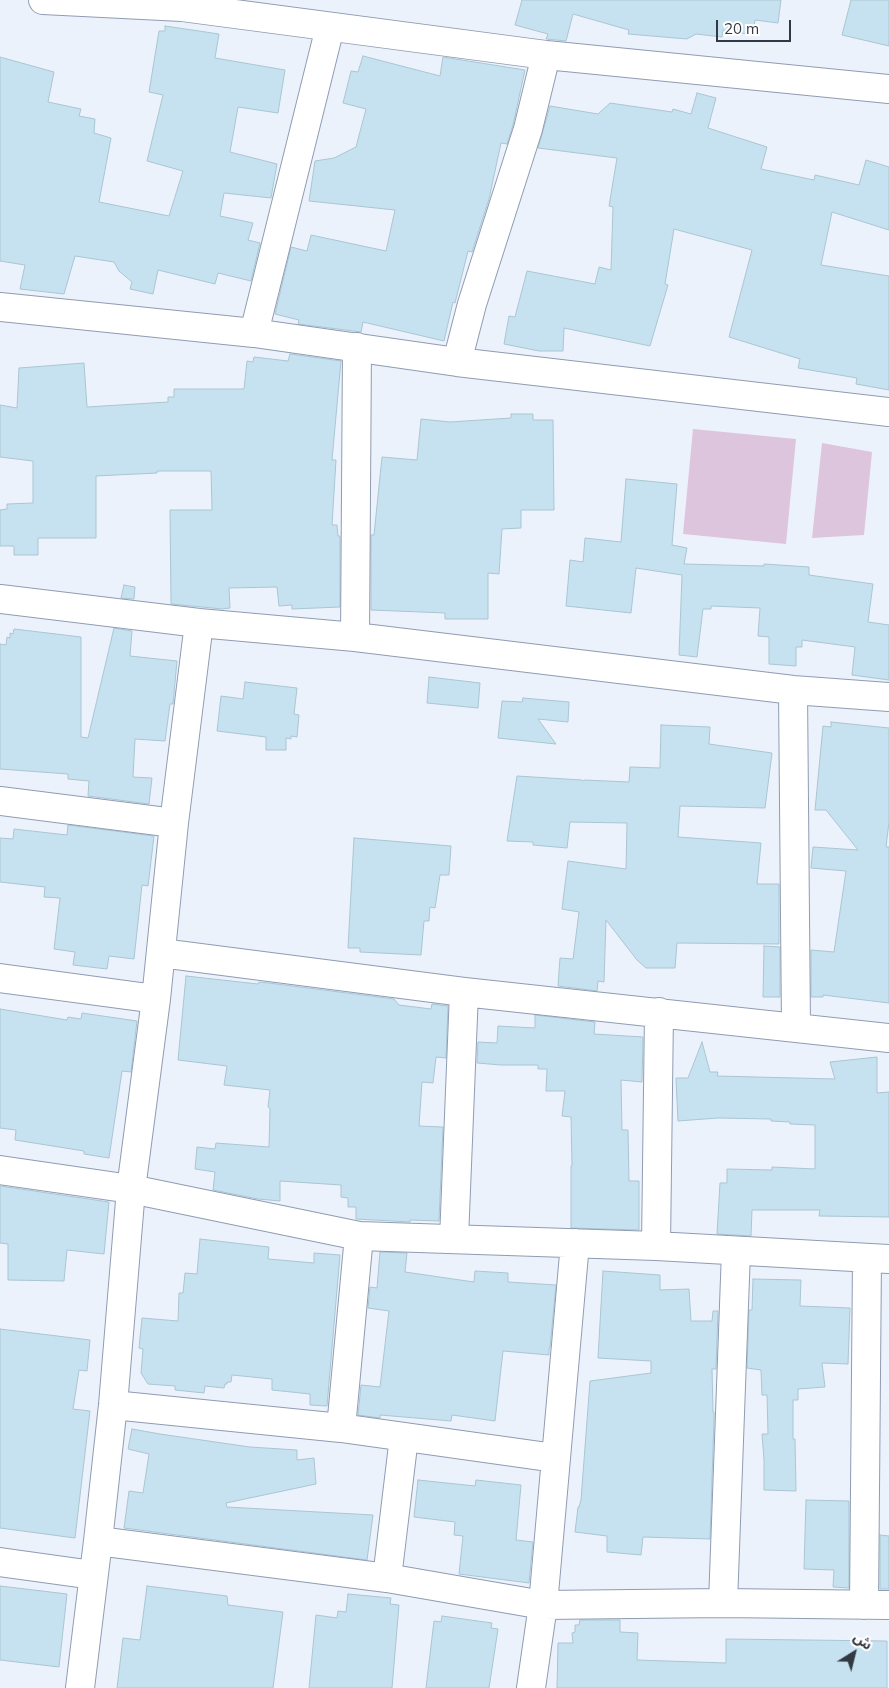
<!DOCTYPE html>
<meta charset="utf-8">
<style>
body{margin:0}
#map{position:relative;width:889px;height:1688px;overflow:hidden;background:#ecf2fb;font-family:Mulish,"Noto Sans Arabic",sans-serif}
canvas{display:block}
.north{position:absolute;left:829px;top:1628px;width:50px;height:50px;-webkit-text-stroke:4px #fff;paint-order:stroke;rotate:36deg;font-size:14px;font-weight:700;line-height:20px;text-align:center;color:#333942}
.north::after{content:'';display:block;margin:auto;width:18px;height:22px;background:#333942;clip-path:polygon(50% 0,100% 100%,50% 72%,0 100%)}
.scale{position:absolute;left:716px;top:20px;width:75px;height:22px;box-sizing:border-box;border:2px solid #333942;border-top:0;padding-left:6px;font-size:15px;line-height:18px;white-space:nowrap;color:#333942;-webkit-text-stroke:4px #fff;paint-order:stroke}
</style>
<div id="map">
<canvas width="889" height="1688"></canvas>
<div class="north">ش</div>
<div class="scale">20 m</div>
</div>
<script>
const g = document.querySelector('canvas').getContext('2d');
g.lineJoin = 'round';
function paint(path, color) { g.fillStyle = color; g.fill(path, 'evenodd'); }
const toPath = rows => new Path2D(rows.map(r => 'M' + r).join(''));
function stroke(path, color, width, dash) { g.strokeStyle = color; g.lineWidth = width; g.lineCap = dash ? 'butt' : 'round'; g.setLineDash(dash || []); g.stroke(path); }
paint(toPath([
 [693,429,796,439,786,544,683,534],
 [822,443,872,452,864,535,812,538]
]), '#dec5de');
const building = toPath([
 [522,0,781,0,778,23,755,20,753,35,723,30,722,37,696,34,687,39,628,34,629,30,573,14,566,41,546,39,548,34,515,25,522,0],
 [851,0,889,0,889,46,842,35,851,0],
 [165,26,219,34,215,58,285,70,278,113,238,107,230,152,277,164,271,198,224,193,220,216,253,223,248,240,260,243,251,281,218,273,215,284,158,270,153,294,130,289,132,282,119,271,114,262,75,256,64,294,20,289,25,265,0,261,0,57,54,72,48,102,81,109,79,116,95,119,94,133,111,138,99,202,169,216,183,171,147,161,163,95,149,92,159,31,165,31,165,26],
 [363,56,440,76,443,57,525,70,513,125,507,144,501,143,489,199,472,252,468,251,455,303,453,302,444,341,363,322,361,332,298,324,299,320,275,314,291,247,307,251,311,235,386,251,395,210,309,201,315,161,334,158,356,147,366,109,343,103,351,71,358,72,363,56],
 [697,93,716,98,708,128,767,147,761,169,814,180,815,175,859,185,866,160,889,167,889,230,832,212,821,265,889,276,889,390,856,384,857,378,798,368,800,359,729,337,752,250,674,229,665,284,668,285,650,346,564,328,563,351,539,351,504,344,509,316,515,317,527,271,595,284,599,267,611,270,613,207,609,206,617,158,538,148,550,106,598,114,610,103,672,112,673,109,691,114,697,93],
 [290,354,341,361,332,460,336,460,332,525,337,525,338,536,340,536,340,607,292,609,292,605,279,606,277,587,229,588,230,608,222,609,171,604,170,510,212,510,211,471,157,471,157,473,96,476,96,538,38,538,38,555,14,555,14,546,0,546,0,510,7,509,7,504,33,503,33,461,0,457,0,405,17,408,19,368,84,363,87,407,168,402,168,397,174,397,174,389,244,389,247,361,253,362,254,357,288,361,290,354],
 [511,414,533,414,533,420,553,420,554,510,521,510,521,528,502,529,499,574,488,573,488,619,445,619,445,613,371,610,371,535,374,535,382,457,417,460,421,419,450,422,511,418,511,414],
 [626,479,677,484,672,545,687,548,684,564,764,566,764,564,809,567,809,575,873,584,868,622,889,625,889,680,852,675,855,647,802,640,802,647,796,647,796,666,769,664,769,637,758,636,760,608,711,606,711,609,703,609,697,657,679,655,682,575,636,568,631,613,566,606,570,560,583,562,585,538,621,542,626,479],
 [124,585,135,587,134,599,121,598,124,585],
 [114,628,132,631,130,656,177,661,173,704,170,704,165,741,135,739,133,777,152,778,149,804,88,796,89,781,68,779,68,774,0,769,0,644,6,645,7,637,10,638,10,633,13,634,14,629,81,637,81,737,88,738,114,628],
 [429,677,480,683,478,708,427,703,429,677],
 [245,682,297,688,294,714,299,715,297,737,291,736,291,739,286,738,286,750,266,750,266,737,217,731,221,696,243,699,245,682],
 [523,698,569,702,568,722,538,719,556,744,498,738,502,701,522,702,523,698],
 [831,722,889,728,889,822,886,847,889,847,889,1003,823,995,823,997,811,997,811,950,834,952,846,871,811,868,813,847,858,850,826,810,815,810,823,726,831,727,831,722],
 [661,725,710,727,709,744,772,753,765,808,680,806,678,837,761,843,757,884,779,884,779,944,677,943,675,968,646,968,637,960,606,920,604,982,598,981,597,991,558,986,560,958,573,959,579,912,562,909,568,861,626,869,627,823,570,822,567,848,533,845,533,842,507,841,517,776,582,780,583,781,585,780,629,782,630,767,660,768,661,725],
 [68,825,154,836,148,886,142,885,134,959,109,956,107,969,73,965,75,952,54,949,60,898,44,897,45,887,0,882,0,838,13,839,14,829,67,835,68,825],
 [354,838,451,846,449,875,440,875,435,908,430,907,429,921,424,921,421,955,360,952,360,948,348,948,354,838],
 [764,946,780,947,780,997,763,997,764,946],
 [186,976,258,984,259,982,269,983,394,999,399,1005,431,1009,432,1004,448,1006,446,1058,436,1057,433,1083,422,1082,419,1126,443,1127,439,1221,410,1220,410,1222,356,1219,356,1207,348,1207,348,1198,341,1197,341,1185,280,1181,280,1201,258,1199,213,1190,215,1172,195,1169,197,1147,215,1149,216,1143,269,1147,270,1108,268,1107,270,1090,224,1085,227,1066,178,1060,186,976],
 [0,1009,67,1020,68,1017,81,1019,82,1013,137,1021,131,1072,122,1071,109,1158,84,1154,84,1151,15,1140,16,1130,0,1128,0,1009],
 [535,1015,595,1022,594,1034,643,1037,642,1082,621,1080,622,1130,628,1130,629,1181,639,1181,639,1230,571,1228,571,1166,572,1166,571,1117,562,1116,565,1091,546,1091,547,1069,538,1069,538,1065,501,1065,477,1063,478,1042,497,1043,498,1026,535,1028,535,1015],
 [702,1042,710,1072,718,1072,717,1076,835,1079,830,1062,877,1057,877,1093,889,1092,889,1217,819,1216,820,1210,752,1210,751,1236,717,1234,720,1183,727,1183,727,1169,772,1170,772,1167,815,1169,815,1125,790,1124,790,1122,771,1121,771,1119,718,1118,678,1121,676,1078,688,1078,702,1042],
 [0,1186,109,1202,104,1254,67,1250,64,1281,8,1280,8,1244,0,1243,0,1186],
 [200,1239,269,1247,268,1259,314,1263,314,1253,340,1255,327,1406,310,1405,310,1394,272,1390,272,1379,232,1375,231,1382,227,1382,227,1384,225,1384,224,1388,205,1386,204,1393,175,1390,175,1386,148,1384,141,1373,143,1349,139,1348,142,1318,178,1321,179,1293,183,1293,185,1273,197,1274,200,1239],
 [380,1252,407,1253,405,1272,474,1282,475,1271,508,1273,508,1282,556,1285,550,1348,549,1348,549,1355,503,1351,495,1421,452,1415,451,1421,380,1415,380,1418,358,1415,361,1385,380,1387,389,1311,368,1308,370,1287,377,1288,380,1252],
 [603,1271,660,1275,660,1290,689,1289,691,1321,712,1321,713,1311,718,1311,716,1369,712,1369,713,1412,714,1412,714,1420,710,1539,643,1537,641,1555,607,1552,607,1536,575,1532,578,1507,579,1507,581,1500,590,1381,651,1373,651,1361,598,1358,603,1271],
 [753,1279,801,1280,800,1306,850,1308,848,1364,822,1363,825,1387,798,1389,798,1400,793,1400,793,1439,795,1439,796,1491,764,1490,764,1460,762,1434,768,1434,767,1395,762,1395,761,1370,747,1368,749,1310,752,1310,753,1279],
 [0,1329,90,1340,87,1371,79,1370,73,1409,90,1411,75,1538,0,1528,0,1329],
 [132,1429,160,1434,250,1447,297,1450,297,1460,314,1458,316,1484,226,1503,227,1507,373,1515,367,1560,124,1528,129,1491,143,1493,149,1454,128,1449,132,1429],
 [418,1480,475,1486,476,1480,521,1485,516,1540,533,1542,529,1583,459,1574,463,1536,454,1535,455,1522,414,1517,418,1480],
 [806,1500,849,1501,849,1588,833,1587,834,1570,804,1569,806,1500],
 [880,1535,889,1536,889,1589,880,1589,880,1535],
 [0,1586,67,1594,59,1667,0,1660,0,1586],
 [147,1586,227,1596,228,1605,283,1612,273,1688,117,1688,123,1638,140,1640,147,1586],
 [348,1594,391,1598,390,1604,399,1605,392,1688,309,1688,316,1615,337,1618,338,1611,346,1612,348,1594],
 [442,1616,492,1623,491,1628,498,1629,489,1688,426,1688,434,1621,441,1622,442,1616],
 [580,1620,620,1620,620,1632,638,1633,637,1660,726,1663,726,1639,887,1641,887,1688,557,1688,558,1643,573,1643,572,1633,575,1632,575,1625,579,1625,580,1620]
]);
paint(building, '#c6e2f0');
stroke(building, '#aac5d2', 1);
const street = toPath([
 [43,0,182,7,546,55,889,89],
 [0,307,254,333,457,362,889,412],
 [254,333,330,27],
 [457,362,472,304,528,129,546,55],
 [0,599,199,623,355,637,793,690,889,697],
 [355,637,357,347],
 [793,690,796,1028],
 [0,801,174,823],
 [161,953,464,992,889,1038],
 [0,978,156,999],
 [0,1170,131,1189,359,1236,656,1246,889,1259],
 [454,1239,464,992],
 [656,1246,659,1012],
 [113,1405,341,1428,555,1458],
 [341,1428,359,1236],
 [98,1541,387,1578,543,1605,723,1603,889,1605],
 [0,1562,93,1575],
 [387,1578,404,1437],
 [723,1603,736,1251],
 [864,1605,867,1258],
 [80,1688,98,1541,113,1405,131,1189,156,999,174,823,199,623],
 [531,1688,543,1605,575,1243]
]);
stroke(street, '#8f9cb2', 30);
stroke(street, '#fff', 28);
</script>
